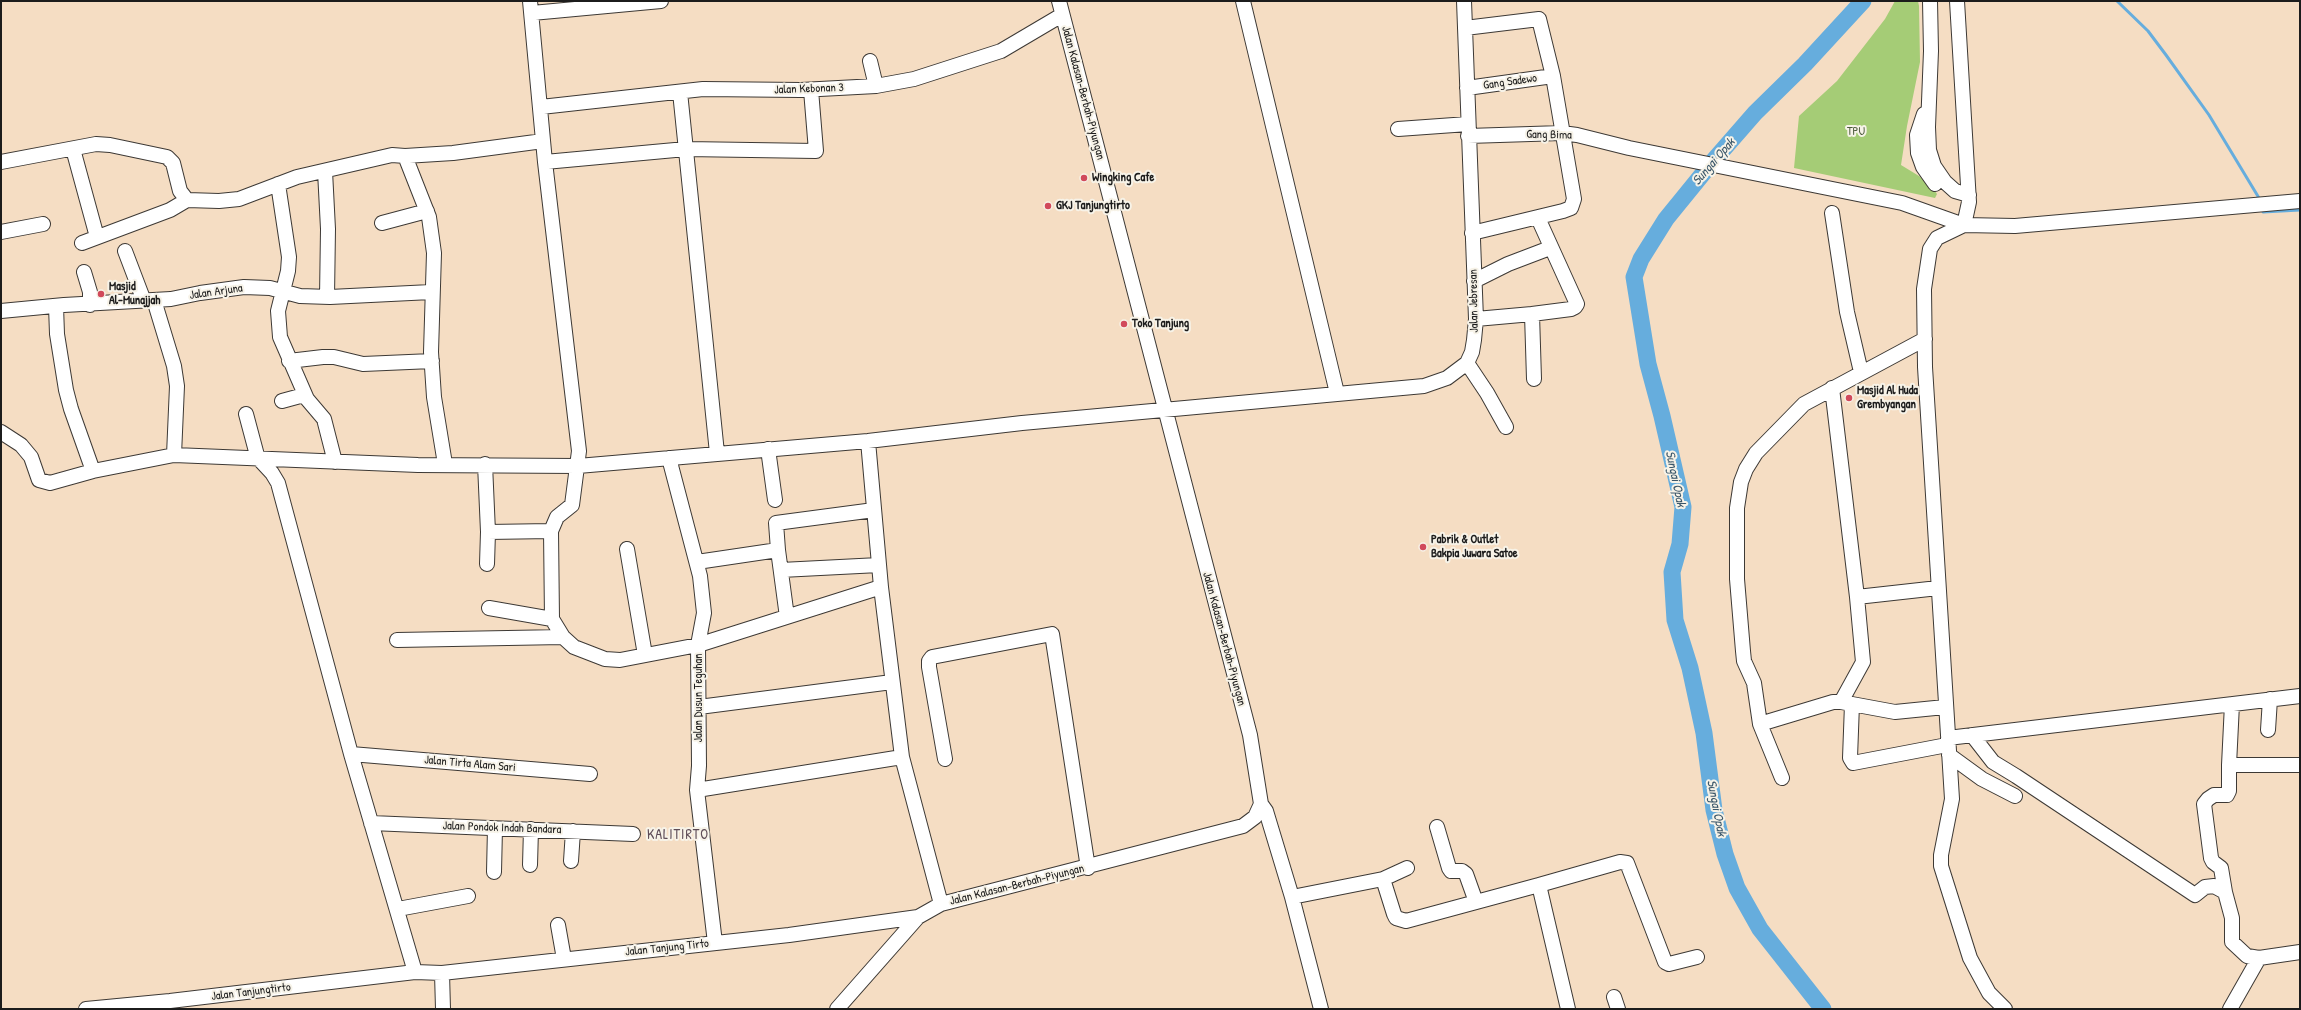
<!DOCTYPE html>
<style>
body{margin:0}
#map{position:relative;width:2301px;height:1010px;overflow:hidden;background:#f5ddc3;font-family:"Patrick Hand",sans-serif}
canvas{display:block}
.frame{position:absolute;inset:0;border:2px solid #1c1c1c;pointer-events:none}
</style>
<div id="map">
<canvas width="2301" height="1010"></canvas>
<div class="frame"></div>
</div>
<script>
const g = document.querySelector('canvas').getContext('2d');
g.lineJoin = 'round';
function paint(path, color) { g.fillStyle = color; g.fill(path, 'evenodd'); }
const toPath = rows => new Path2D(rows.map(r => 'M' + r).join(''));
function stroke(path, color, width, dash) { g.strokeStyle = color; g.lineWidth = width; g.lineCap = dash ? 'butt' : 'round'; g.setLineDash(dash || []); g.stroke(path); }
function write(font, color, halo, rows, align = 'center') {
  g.font = font + ' "Patrick Hand",sans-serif'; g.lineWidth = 4; g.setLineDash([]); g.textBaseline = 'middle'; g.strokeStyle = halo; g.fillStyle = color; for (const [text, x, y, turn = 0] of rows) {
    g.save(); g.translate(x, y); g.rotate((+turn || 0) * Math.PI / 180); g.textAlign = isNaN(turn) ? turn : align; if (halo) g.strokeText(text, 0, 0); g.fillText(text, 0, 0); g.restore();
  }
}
paint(toPath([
 [1895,1,1918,1,1919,6,1920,62,1907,126,1901,165,1919,176,1932,187,1937,194,1935,198,1794,168,1799,116,1837,81,1885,19]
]), '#a5cc76');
stroke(toPath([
 [2117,1,2148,31,2166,55,2209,115,2259,198],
 [2263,212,2300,210]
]), '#66addd', 3);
stroke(toPath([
 [1823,1009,1760,929,1737,888,1725,854,1714,810,1704,733,1690,668,1675,620,1672,572,1680,544,1683,507,1662,416,1648,364,1634,277,1641,259,1666,219,1714,160,1755,113,1805,64,1863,1]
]), '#66addd', 17);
const minor = toPath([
 [530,1,545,162,579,451,572,505,557,517,551,531,552,619,563,637,574,647,605,659,620,660,698,645,881,587],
 [1243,1,1337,393],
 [1930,1,1931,51,1928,127,1929,150,1934,166,1945,182,1955,191,1969,195],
 [1957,1,1969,202,1964,225],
 [532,13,661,1],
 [1465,28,1539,19,1553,76,1574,199,1571,208,1563,211,1472,233],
 [870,61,876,86],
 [1467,88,1553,76],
 [680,92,717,453],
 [541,107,703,89,801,90,876,86,914,79,1001,51,1062,15],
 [1924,114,1917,135,1918,153,1923,167,1935,184],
 [1398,129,1468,124],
 [1468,136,1562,133,1577,135,1629,148,1902,203,1964,225,2015,226,2300,201],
 [73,149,97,237],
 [405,156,429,217,434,253,431,352,434,397,445,464],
 [1,162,96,144,110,145,167,157,173,163,180,191,187,200,219,201,239,199,297,177,392,155,405,156,453,153,543,141],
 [545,162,686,149,816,151,811,90],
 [325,171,328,229,327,297],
 [278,184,289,257,288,271,278,311,280,337,307,399,324,419,335,462],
 [1832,213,1847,312,1861,372],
 [382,223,427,211],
 [1964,225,1937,238,1930,249,1924,289,1925,367,1952,799,1941,855,1941,866,1970,958,1989,993,2005,1009],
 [1,232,43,224],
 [82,243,170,210,187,200],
 [125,251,144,301],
 [84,272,90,292,90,305],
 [1474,281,1508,264,1550,248],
 [154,300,174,366,177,386,174,455],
 [56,306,57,334,66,390,71,409,93,471],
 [1,311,64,305,171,299,200,293,244,287,270,288,300,296,330,297,431,292],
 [1532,314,1571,309,1575,307,1577,304,1538,218],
 [1476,319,1532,314,1534,379],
 [289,361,323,357,334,357,363,364,432,361],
 [1467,363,1487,393,1506,427],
 [1832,388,1857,597,1938,588],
 [282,401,304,395],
 [246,414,258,459],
 [1,432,21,445,31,457,39,480,50,483,93,471,174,455,418,465,578,466,868,441,1022,423,1424,386,1447,378,1467,363,1472,352,1474,340,1476,319,1464,1],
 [868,441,881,587,902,757,941,904],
 [768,449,775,500],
 [669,458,700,576,704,613,698,645,699,766,697,790,715,943],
 [259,459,272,473,278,483,351,754,415,972],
 [485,464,488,532,551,531],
 [627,549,645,655],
 [778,550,776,523,874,510],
 [697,562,778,550,787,617],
 [487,564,488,532],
 [781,570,879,565],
 [489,608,552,619],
 [397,640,563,637],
 [1841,702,1863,662,1857,597],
 [1852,704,1850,758,1853,763,1947,745],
 [2232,704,2229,765,2300,765],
 [699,707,892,682],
 [1760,724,1833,702,1841,702,1895,712,1945,707],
 [2268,730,2270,699],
 [1972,735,1993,762,2016,776,2195,895,2205,887,2214,886,2225,892,2232,918,2232,942,2247,956,2259,958,2300,952],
 [1948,738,2300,696],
 [351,754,590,774],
 [1949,755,1982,779,2015,796],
 [945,759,929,667,929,661,932,657,1052,634,1088,868],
 [1782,778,1760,724,1754,683,1744,661,1743,651,1737,579,1737,508,1741,482,1746,469,1756,453,1804,404,1925,339],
 [697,790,902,757],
 [1261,804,1266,811,1292,897,1321,1009],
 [371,823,633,834],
 [1437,827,1449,868,1451,871,1462,871,1466,874,1476,902],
 [571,861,573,831],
 [530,865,531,829],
 [494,872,495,828],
 [1383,879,1407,868],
 [1539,885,1620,862,1627,863,1665,962,1669,964,1697,957],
 [2225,892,2221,868,2213,862,2211,858,2204,804,2208,799,2214,795,2227,795,2229,791,2229,765],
 [1292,897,1383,879,1394,914,1396,918,1406,921,1539,885,1568,1009],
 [398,909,468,896],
 [558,925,564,959],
 [442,973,443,1009],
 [1614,997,1618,1009],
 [86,1009,170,1001,415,972,442,973,789,935,918,917],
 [837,1009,918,917,941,904,1243,826,1255,817,1261,804,1250,735,1059,1],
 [2230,1009,2259,958]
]);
stroke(minor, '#3d3935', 16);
stroke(minor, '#fff', 14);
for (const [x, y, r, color] of [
 [1084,178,4,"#d1495b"],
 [1048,206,4,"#d1495b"],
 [101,294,4,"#d1495b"],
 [1124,324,4,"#d1495b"],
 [1849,398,4,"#d1495b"],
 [1423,547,4,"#d1495b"]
]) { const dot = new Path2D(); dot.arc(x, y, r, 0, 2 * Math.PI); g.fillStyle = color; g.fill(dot); stroke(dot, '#f7f3e8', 1.5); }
write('12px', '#1c1c1c', '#f7f3e8', [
 ["Gang Sadewo",1510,82,-8],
 ["Jalan Kebonan 3",809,89,-2],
 ["Jalan Kalasan-Berbah-Piyungan",1083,93,75],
 ["Gang Bima",1549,135,1],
 ["Jalan Arjuna",216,292,-8],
 ["Jalan Jebresan",1474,301,-91],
 ["Jalan Kalasan-Berbah-Piyungan",1224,639,75],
 ["Jalan Dusun Teguhan",699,698,-90],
 ["Jalan Tirta Alam Sari",470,764,5],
 ["Jalan Pondok Indah Bandara",502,828,2],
 ["Jalan Kalasan-Berbah-Piyungan",1017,885,-14],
 ["Jalan Tanjung Tirto",667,948,-6],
 ["Jalan Tanjungtirto",251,992,-7]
]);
write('12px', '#4c5a3c', '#f7f3e8', [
 ["TPU",1856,132]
]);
write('bold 12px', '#1c1c1c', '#f7f3e8', [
 ["Wingking Cafe",1092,178],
 ["GKJ Tanjungtirto",1056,206],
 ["Masjid",109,287],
 ["Al-Munajjah",109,301],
 ["Toko Tanjung",1132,324],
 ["Masjid Al Huda",1857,391],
 ["Grembyangan",1857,405],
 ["Pabrik & Outlet",1431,540],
 ["Bakpia Juwara Satoe",1431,554]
], 'left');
write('italic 13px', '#3a5669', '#f7f3e8', [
 ["Sungai Opak",1714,162,-49],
 ["Sungai Opak",1675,479,78],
 ["Sungai Opak",1716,808,79]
]);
g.letterSpacing = '1px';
write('14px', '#5d4b56', '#f7f3e8', [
 ["KALITIRTO",678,835]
]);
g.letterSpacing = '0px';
</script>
